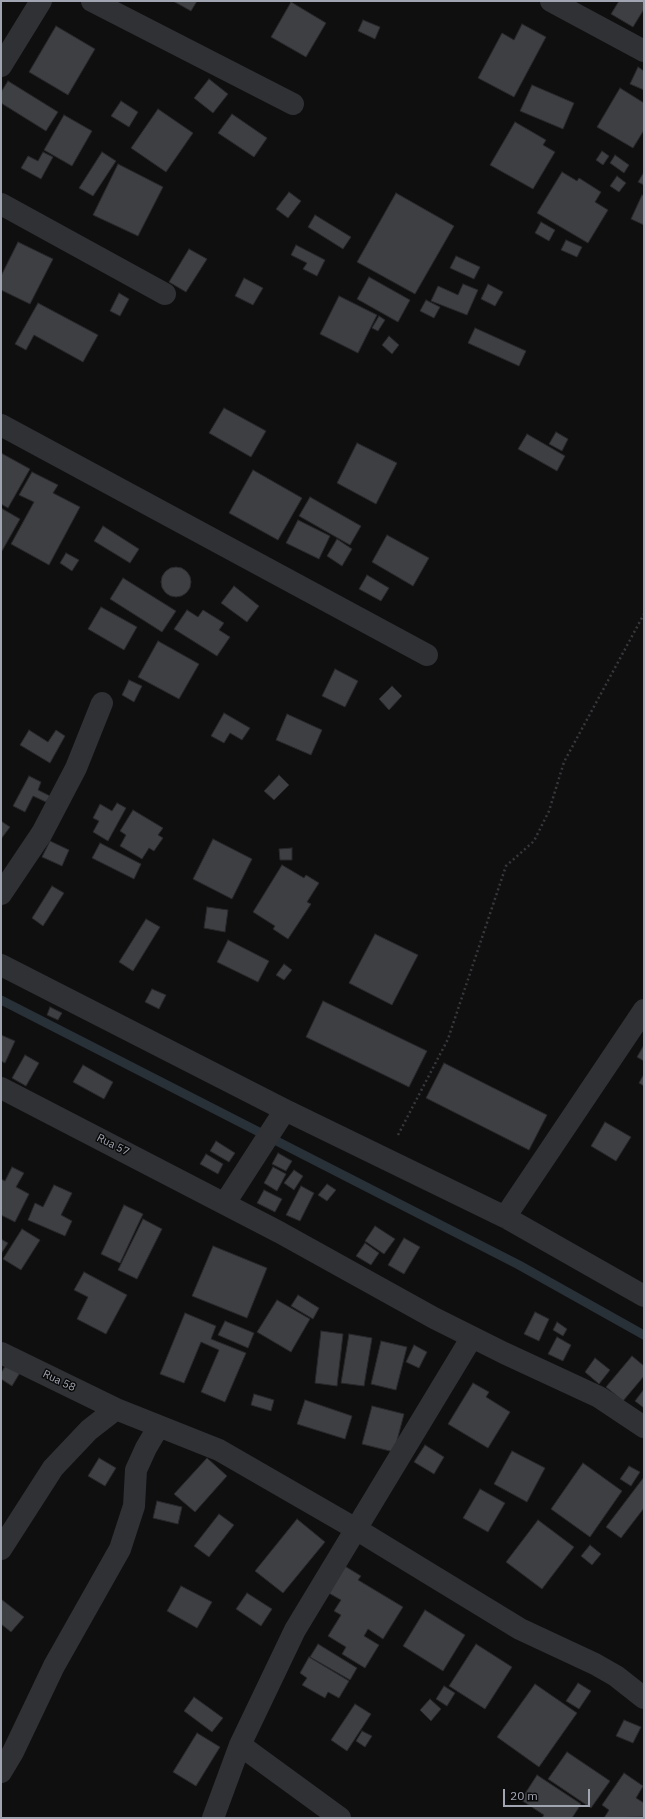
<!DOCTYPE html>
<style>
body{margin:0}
#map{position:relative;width:645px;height:1819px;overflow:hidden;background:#0f0f10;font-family:"IBM Plex Sans",sans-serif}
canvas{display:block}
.frame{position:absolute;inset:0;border:2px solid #a1a5b1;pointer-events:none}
.scale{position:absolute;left:503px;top:1789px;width:87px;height:18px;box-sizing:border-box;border:2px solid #a1a5b1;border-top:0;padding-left:5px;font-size:12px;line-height:14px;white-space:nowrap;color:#a1a5b1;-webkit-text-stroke:3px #0a0a0b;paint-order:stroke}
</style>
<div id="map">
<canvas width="645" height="1819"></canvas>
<div class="frame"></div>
<div class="scale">20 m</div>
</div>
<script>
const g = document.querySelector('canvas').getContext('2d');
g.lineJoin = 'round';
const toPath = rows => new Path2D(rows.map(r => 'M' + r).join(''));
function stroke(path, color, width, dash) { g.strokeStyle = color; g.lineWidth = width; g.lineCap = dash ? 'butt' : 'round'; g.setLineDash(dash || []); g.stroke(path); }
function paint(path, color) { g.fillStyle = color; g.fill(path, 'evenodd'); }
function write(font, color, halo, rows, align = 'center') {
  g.font = font + ' "IBM Plex Sans",sans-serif'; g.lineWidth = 3; g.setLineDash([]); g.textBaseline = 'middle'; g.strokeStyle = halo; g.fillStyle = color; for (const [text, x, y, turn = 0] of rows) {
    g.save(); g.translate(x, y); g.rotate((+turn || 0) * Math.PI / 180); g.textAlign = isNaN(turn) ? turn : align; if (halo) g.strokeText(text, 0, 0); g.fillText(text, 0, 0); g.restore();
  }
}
stroke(toPath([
 [1,1000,519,1265,644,1335]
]), '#293138', 9);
const building = toPath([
 [173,1,197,1,191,11,173,1],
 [619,1,644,1,644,9,633,27,611,14,619,1],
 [291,2,326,23,306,57,271,37,291,2],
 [363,20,380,27,375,39,358,31,363,20],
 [522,24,546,37,514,97,478,78,502,33,514,40,522,24],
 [56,26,95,49,68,95,29,72,56,26],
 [638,67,644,71,644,90,630,84,638,67],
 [209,79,228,94,213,113,194,98,209,79],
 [8,81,58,112,46,131,1,103,1,92,8,81],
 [532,85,574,103,563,129,520,111,532,85],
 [620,88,644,103,644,130,633,148,597,127,620,88],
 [121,101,138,112,129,127,111,116,121,101],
 [158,109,193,133,166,172,131,148,158,109],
 [232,114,267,138,254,157,218,133,232,114],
 [64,115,92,131,72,166,44,150,64,115],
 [515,122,546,140,543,145,555,152,533,189,490,165,515,122],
 [602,151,609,156,603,165,596,160,602,151],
 [43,152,53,157,41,179,21,168,28,156,38,161,43,152],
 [102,152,116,161,93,196,79,188,102,152],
 [615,155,629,165,624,173,610,163,615,155],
 [118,164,163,187,138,236,93,215,118,164],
 [562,172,577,181,579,178,601,192,595,202,608,210,588,243,537,213,562,172],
 [644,172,644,185,638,182,644,172],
 [617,176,626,183,619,192,610,186,617,176],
 [289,192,301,201,288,218,276,209,289,192],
 [396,193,454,226,415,294,357,262,396,193],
 [642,195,644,196,644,225,631,219,642,195],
 [315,215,351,237,343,249,308,227,315,215],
 [541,222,555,230,549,241,535,233,541,222],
 [566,240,582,247,577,257,561,250,566,240],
 [18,242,53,259,30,304,1,290,1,276,18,242],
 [296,245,325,260,317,276,303,269,307,263,291,255,296,245],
 [189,249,207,259,186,292,169,282,189,249],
 [456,256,480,267,474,279,450,268,456,256],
 [369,277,410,300,398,322,357,299,369,277],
 [244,278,263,288,253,305,235,296,244,278],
 [463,284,478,290,467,315,431,301,438,286,458,295,463,284],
 [488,284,503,292,495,306,481,299,488,284],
 [119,293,129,299,120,316,110,311,119,293],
 [339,296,377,315,358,353,320,334,339,296],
 [426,300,440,307,434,318,420,311,426,300],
 [38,303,98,335,83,362,34,335,26,350,15,344,38,303],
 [379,316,385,320,378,331,372,328,379,316],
 [475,328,526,351,519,366,468,343,475,328],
 [389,336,399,345,392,354,382,345,389,336],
 [224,408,266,431,251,457,209,433,224,408],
 [556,432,568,439,562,451,549,444,556,432],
 [527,434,565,456,557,471,518,449,527,434],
 [357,443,397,463,376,504,337,483,357,443],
 [1,453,30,469,8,508,1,504,1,453],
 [253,470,302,498,278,540,229,513,253,470],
 [32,472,58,485,53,493,80,507,49,565,11,544,34,502,19,495,32,472],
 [310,497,361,526,350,545,299,516,310,497],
 [1,508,20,519,2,551,1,550,1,508],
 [298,520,330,536,319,559,286,543,298,520],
 [103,526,139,549,130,563,94,541,103,526],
 [387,535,429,558,413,586,372,562,387,535],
 [337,539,352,549,342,566,327,556,337,539],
 [66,553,79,560,72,571,60,563,66,553],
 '161 582a15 15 0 1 1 30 0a15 15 0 1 1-30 0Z',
 [367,575,389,588,381,601,359,589,367,575],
 [123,578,176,611,162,632,110,599,123,578],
 [234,586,259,606,247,622,221,603,234,586],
 [101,607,137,627,124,650,88,629,101,607],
 [187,610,198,617,203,610,224,623,219,630,230,637,217,656,174,629,187,610],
 [158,641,199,664,179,699,138,677,158,641],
 [335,669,358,681,345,707,322,696,335,669],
 [129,680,142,686,134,702,122,695,129,680],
 [392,686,402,696,389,710,379,699,392,686],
 [224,713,250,728,242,740,230,733,224,743,211,736,224,713],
 [287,714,322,730,311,755,276,740,287,714],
 [29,730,48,742,56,730,65,736,50,763,20,745,29,730],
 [279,775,289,785,274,800,264,791,279,775],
 [29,776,41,782,38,790,50,796,46,802,33,796,25,812,13,806,29,776],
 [117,803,126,808,108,841,93,832,99,821,93,818,100,804,112,811,117,803],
 [133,810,163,828,158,835,163,838,154,851,149,848,142,859,120,846,126,835,120,831,133,810],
 [1,821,10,827,1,839,1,821],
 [213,839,252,859,232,899,193,879,213,839],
 [50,841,69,850,62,866,42,857,50,841],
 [100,843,141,864,134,879,92,858,100,843],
 [292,848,292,860,280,860,279,849,292,848],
 [282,865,304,878,306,875,319,883,307,902,311,904,288,939,273,929,275,926,253,912,282,865],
 [52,886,64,893,43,926,32,918,52,886],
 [207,907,228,910,225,932,204,928,207,907],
 [146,919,160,927,133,971,119,962,146,919],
 [375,934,418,955,392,1005,349,983,375,934],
 [228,940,269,961,258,982,217,962,228,940],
 [284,964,292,970,284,980,276,975,284,964],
 [152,989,166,995,159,1009,145,1002,152,989],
 [323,1001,427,1051,409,1087,306,1037,323,1001],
 [50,1007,62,1013,58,1020,47,1015,50,1007],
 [1,1035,15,1041,5,1063,1,1061,1,1035],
 [644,1045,644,1061,637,1057,644,1045],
 [25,1055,39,1063,26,1086,12,1078,25,1055],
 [444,1063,547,1115,529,1150,426,1098,444,1063],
 [83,1065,113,1082,104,1099,73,1082,83,1065],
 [644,1074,644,1086,639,1083,644,1074],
 [605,1122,631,1137,616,1161,591,1146,605,1122],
 [216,1141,235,1153,229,1162,210,1151,216,1141],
 [278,1153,292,1161,286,1171,272,1164,278,1153],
 [206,1154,223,1164,218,1174,200,1164,206,1154],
 [12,1167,24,1173,16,1187,29,1194,15,1222,1,1215,1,1179,5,1181,12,1167],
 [273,1167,286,1174,277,1191,264,1183,273,1167],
 [294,1170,303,1176,294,1190,284,1183,294,1170],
 [327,1184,336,1190,327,1201,318,1195,327,1184],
 [54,1185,72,1193,61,1215,72,1221,65,1236,28,1220,35,1203,43,1207,54,1185],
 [301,1186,314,1193,300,1221,286,1215,301,1186],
 [264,1190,282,1199,275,1212,257,1203,264,1190],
 [124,1205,143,1214,120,1263,101,1254,124,1205],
 [143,1219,162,1229,137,1279,118,1270,143,1219],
 [375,1226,395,1239,384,1254,365,1241,375,1226],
 [22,1229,40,1240,21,1270,3,1259,22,1229],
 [404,1238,420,1247,404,1274,388,1265,404,1238],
 [1,1239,8,1243,1,1254,1,1239],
 [365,1243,379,1253,371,1265,356,1256,365,1243],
 [213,1246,267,1268,247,1318,192,1296,213,1246],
 [84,1272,127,1295,106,1334,77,1319,88,1297,74,1290,84,1272],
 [298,1295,319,1308,313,1319,291,1306,298,1295],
 [277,1300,310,1319,291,1352,257,1332,277,1300],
 [535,1312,549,1319,539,1341,524,1334,535,1312],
 [185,1313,216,1326,211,1339,246,1353,225,1402,201,1392,219,1350,201,1342,184,1383,160,1374,185,1313],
 [225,1321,254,1333,248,1348,218,1335,225,1321],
 [557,1322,567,1329,563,1336,553,1330,557,1322],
 [321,1331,343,1334,337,1386,315,1383,321,1331],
 [349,1334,372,1338,364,1386,341,1383,349,1334],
 [557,1337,571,1345,563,1361,548,1354,557,1337],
 [381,1341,407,1347,396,1390,371,1384,381,1341],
 [414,1345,427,1352,419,1368,406,1362,414,1345],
 [632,1356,644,1366,644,1376,623,1401,606,1387,632,1356],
 [10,1358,24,1366,12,1386,1,1379,1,1373,10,1358],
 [595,1358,610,1370,599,1384,585,1372,595,1358],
 [473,1383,489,1392,486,1397,510,1412,488,1448,448,1424,473,1383],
 [644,1389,644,1408,635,1401,644,1389],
 [254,1394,274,1400,271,1411,251,1405,254,1394],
 [305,1400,352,1416,345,1439,297,1424,305,1400],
 [372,1406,404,1414,394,1452,362,1444,372,1406],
 [425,1445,444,1457,434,1474,414,1462,425,1445],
 [512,1451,545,1468,527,1502,494,1484,512,1451],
 [99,1458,116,1468,105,1486,88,1476,99,1458],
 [207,1458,227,1476,195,1512,174,1494,207,1458],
 [583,1463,622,1491,590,1537,551,1509,583,1463],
 [629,1466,640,1472,631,1486,620,1479,629,1466],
 [644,1477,644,1508,621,1538,606,1527,644,1477],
 [480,1489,505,1503,488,1532,463,1518,480,1489],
 [157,1501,182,1507,178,1524,153,1518,157,1501],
 [219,1514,234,1525,209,1557,194,1546,219,1514],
 [297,1519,325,1542,283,1593,255,1571,297,1519],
 [538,1520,574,1547,542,1589,506,1562,538,1520],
 [590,1545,601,1554,592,1565,581,1556,590,1545],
 [343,1565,361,1576,358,1580,403,1607,383,1639,368,1629,364,1636,379,1645,365,1668,342,1654,346,1647,328,1636,341,1615,334,1611,341,1600,327,1592,343,1565],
 [181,1586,212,1602,197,1628,167,1611,181,1586],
 [247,1593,272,1609,261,1626,236,1609,247,1593],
 [1,1599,24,1617,11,1632,1,1624,1,1599],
 [425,1610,465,1635,443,1671,403,1646,425,1610],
 [318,1644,357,1668,350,1680,310,1657,318,1644],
 [476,1644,512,1667,485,1709,449,1686,476,1644],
 [309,1657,349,1681,339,1698,328,1692,325,1698,302,1685,307,1678,300,1673,309,1657],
 [578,1683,591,1691,579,1709,566,1701,578,1683],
 [535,1684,577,1713,539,1767,497,1737,535,1684],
 [444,1686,455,1693,447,1706,436,1699,444,1686],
 [194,1697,223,1718,212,1732,184,1711,194,1697],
 [430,1699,441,1709,431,1721,420,1710,430,1699],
 [355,1704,371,1714,347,1751,331,1740,355,1704],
 [624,1720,641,1727,633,1743,616,1736,624,1720],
 [362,1731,372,1736,365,1747,356,1741,362,1731],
 [197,1733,220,1747,196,1786,173,1772,197,1733],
 [567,1752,610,1781,591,1808,548,1779,567,1752],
 [624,1773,643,1786,636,1798,644,1803,644,1817,604,1818,609,1810,602,1805,624,1773],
 [537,1775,581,1804,572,1818,542,1818,544,1815,521,1800,537,1775]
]);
paint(building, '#3e3f43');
stroke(building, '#29292c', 1);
stroke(toPath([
 [398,1135,448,1039,506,866,534,841,549,811,564,762,644,614]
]), '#36383c', 2.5, [2, 3]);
stroke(toPath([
 [92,1,293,104],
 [551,1,644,51],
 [1,66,41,1],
 [1,204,165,294],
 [1,425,427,655],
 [1,894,42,833,76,768,102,703],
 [1,965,285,1110,505,1217,644,1296],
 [1,1088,279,1232,434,1318,504,1353,599,1397,644,1427],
 [225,1203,285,1110],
 [505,1217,644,1010],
 [1,1353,116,1409,219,1450,356,1529,520,1629,595,1664,616,1676,644,1698],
 [1,1549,53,1468,89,1430,116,1409],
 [240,1745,340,1818],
 [1,1772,13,1752,54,1666,120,1549,134,1506,136,1470,146,1448,159,1426],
 [213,1818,240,1745,295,1630,472,1337]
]), '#303135', 22);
write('11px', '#a1a5b1', '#0a0a0b', [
 ["Rua 57",113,1145,27],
 ["Rua 58",59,1381,26]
]);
</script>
